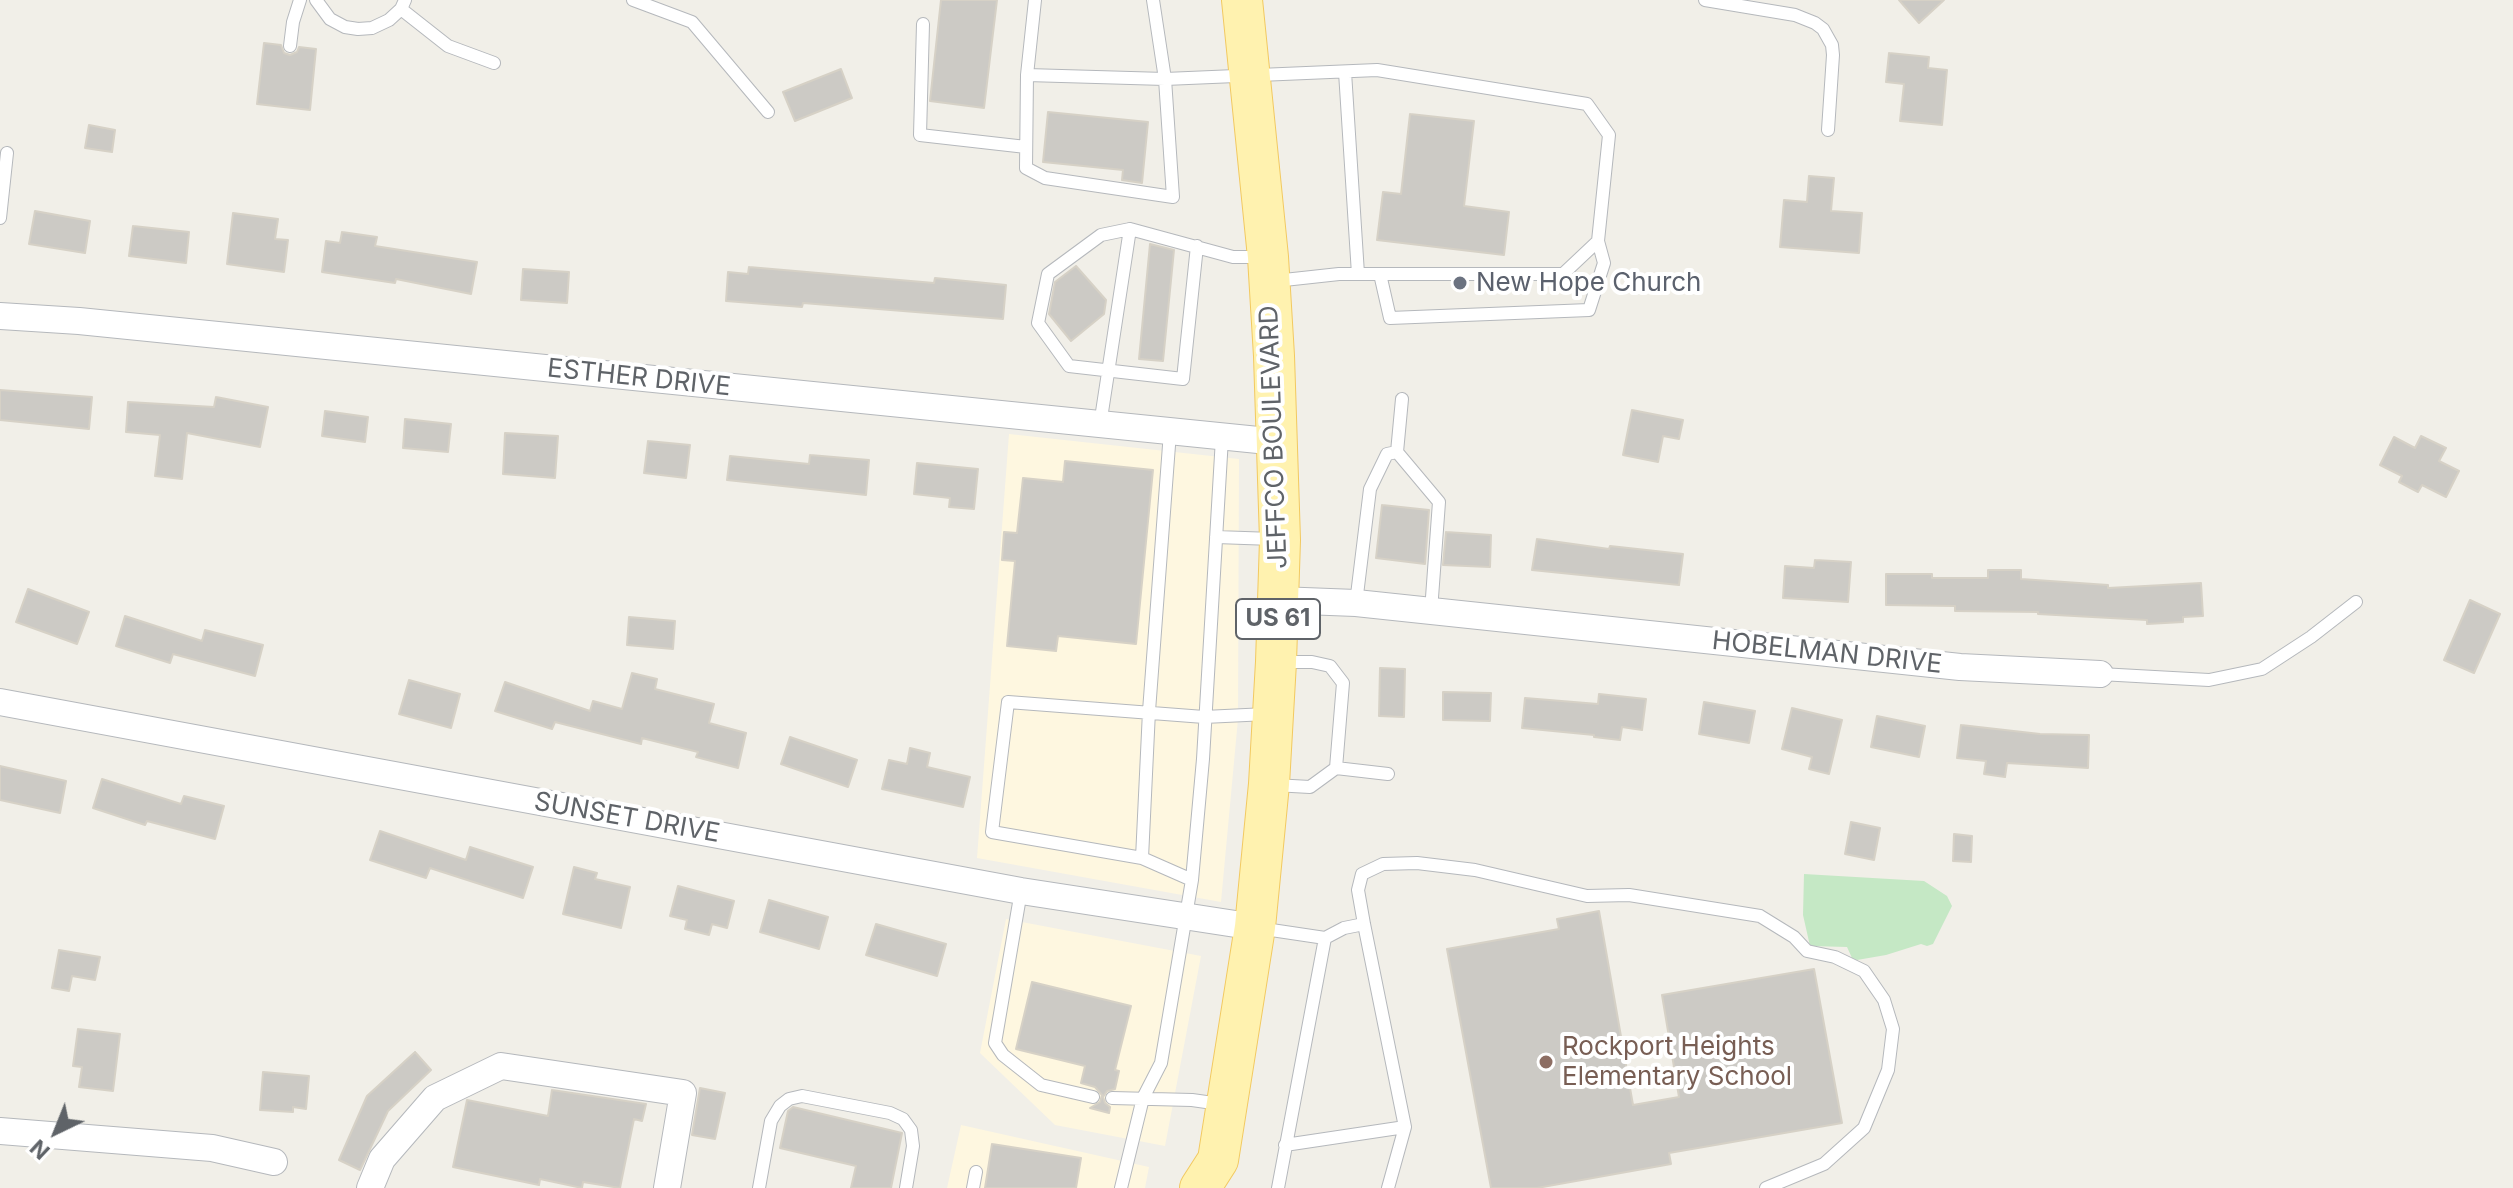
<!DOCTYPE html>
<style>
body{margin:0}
#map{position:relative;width:2513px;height:1188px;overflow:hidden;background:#f1efe8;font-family:Inter,sans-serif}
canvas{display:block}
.north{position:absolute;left:16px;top:1092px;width:80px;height:80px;-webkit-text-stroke:6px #fff;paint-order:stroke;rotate:223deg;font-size:22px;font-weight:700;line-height:32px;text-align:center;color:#5f6368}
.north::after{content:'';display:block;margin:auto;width:28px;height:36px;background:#5f6368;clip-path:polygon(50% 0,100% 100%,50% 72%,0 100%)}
</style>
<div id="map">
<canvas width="2513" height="1188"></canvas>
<div class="north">N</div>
</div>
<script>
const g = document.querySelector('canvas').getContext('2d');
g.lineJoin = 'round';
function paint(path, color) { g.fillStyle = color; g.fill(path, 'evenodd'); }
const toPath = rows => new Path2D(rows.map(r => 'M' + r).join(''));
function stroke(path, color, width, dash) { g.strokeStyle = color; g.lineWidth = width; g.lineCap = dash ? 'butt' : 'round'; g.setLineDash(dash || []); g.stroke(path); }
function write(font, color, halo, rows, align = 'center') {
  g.font = font + ' Inter,sans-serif'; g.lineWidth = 8; g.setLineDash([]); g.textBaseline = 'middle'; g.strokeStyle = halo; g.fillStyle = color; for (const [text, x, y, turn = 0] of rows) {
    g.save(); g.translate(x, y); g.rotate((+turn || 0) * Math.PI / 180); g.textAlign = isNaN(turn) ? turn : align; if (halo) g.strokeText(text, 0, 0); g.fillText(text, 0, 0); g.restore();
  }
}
paint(toPath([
 [1009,434,1239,459,1238,719,1221,902,977,858],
 [1006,919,1201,956,1165,1146,1055,1125,980,1053],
 [961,1125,1149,1167,1145,1188,947,1188]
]), '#fef7e0');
paint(toPath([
 [1804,874,1924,881,1947,896,1952,906,1933,944,1927,946,1921,944,1886,955,1857,960,1852,958,1847,947,1810,946,1803,915]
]), '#c5e8c5');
const building = toPath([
 [941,0,997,0,984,108,930,101,941,0],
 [1899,0,1944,0,1919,23,1899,0],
 [264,43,281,45,284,53,290,55,297,52,299,47,316,49,310,110,257,104,264,43],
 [1889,53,1929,57,1928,68,1947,70,1942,125,1900,121,1904,84,1886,82,1889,53],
 [841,69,852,98,795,121,783,92,841,69],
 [1048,112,1148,122,1142,183,1122,180,1123,170,1043,162,1048,112],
 [1410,114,1474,121,1464,206,1509,212,1504,255,1377,240,1383,192,1401,194,1410,114],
 [89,125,115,130,112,152,85,148,89,125],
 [1809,176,1834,178,1831,211,1862,213,1859,253,1780,247,1784,200,1807,202,1809,176],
 [35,211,90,221,85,253,29,244,35,211],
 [233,213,278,219,275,239,288,240,284,272,227,264,233,213],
 [133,226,189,232,186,263,129,256,133,226],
 [342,232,377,237,375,246,477,262,471,294,396,279,395,283,322,272,326,241,340,243,342,232],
 [1150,244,1174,250,1163,361,1139,359,1150,244],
 [1076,266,1106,300,1104,314,1071,341,1049,314,1055,282,1076,266],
 [749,267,934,283,935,278,1006,285,1003,319,803,303,802,307,726,301,728,272,748,274,749,267],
 [523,269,569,272,567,303,521,300,523,269],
 [0,390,92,397,89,429,0,420,0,390],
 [216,397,268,407,260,447,187,433,182,479,155,476,160,435,126,432,128,402,214,407,216,397],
 [1632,410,1683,420,1679,439,1663,436,1658,462,1623,455,1632,410],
 [325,411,368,417,365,442,322,436,325,411],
 [405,419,451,424,448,452,403,448,405,419],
 [505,433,558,436,555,478,503,474,505,433],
 [2421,436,2446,448,2439,461,2459,471,2446,497,2422,485,2418,492,2399,482,2402,476,2380,465,2394,437,2415,448,2421,436],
 [648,441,690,445,686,478,644,473,648,441],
 [810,455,869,460,866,495,727,480,730,456,809,464,810,455],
 [1065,461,1153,470,1136,644,1058,636,1056,651,1007,646,1015,561,1002,560,1004,532,1017,533,1023,478,1063,482,1065,461],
 [917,463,978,469,974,509,949,507,950,498,914,494,917,463],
 [1382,505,1429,510,1425,564,1376,558,1382,505],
 [1446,532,1491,535,1490,567,1443,565,1446,532],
 [1537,539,1609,549,1610,546,1683,554,1679,585,1532,570,1537,539],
 [1815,560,1851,562,1848,602,1783,598,1785,566,1814,568,1815,560],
 [1988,570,2021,570,2021,579,2108,585,2108,588,2201,583,2203,616,2183,617,2183,622,2147,624,2147,620,2038,614,2038,612,1955,611,1955,606,1886,605,1886,574,1932,574,1932,578,1988,578,1988,570],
 [28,589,89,612,77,644,16,622,28,589],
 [2470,600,2500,614,2474,673,2444,660,2470,600],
 [125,616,202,641,205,630,263,645,255,676,173,654,170,663,116,646,125,616],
 [629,617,675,621,673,649,627,645,629,617],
 [1380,668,1405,669,1404,717,1379,716,1380,668],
 [632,673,657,679,655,689,714,704,709,723,746,733,738,768,696,757,698,752,642,738,641,744,555,722,552,729,495,711,505,682,590,711,593,701,622,709,632,673],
 [409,680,460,694,451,728,399,714,409,680],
 [1443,692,1491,693,1490,721,1443,720,1443,692],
 [1599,694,1646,699,1642,730,1622,727,1620,740,1594,737,1594,735,1522,728,1525,698,1598,704,1599,694],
 [1704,702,1755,711,1749,743,1699,734,1704,702],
 [1792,708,1842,720,1829,774,1809,769,1812,757,1782,749,1792,708],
 [1877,716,1925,726,1919,757,1871,747,1877,716],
 [1961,725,2040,734,2089,735,2088,768,2007,763,2005,777,1984,774,1986,761,1957,758,1961,725],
 [790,737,857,760,848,787,781,764,790,737],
 [910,748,930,753,927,767,970,777,963,807,882,789,889,760,907,764,910,748],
 [0,766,66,781,60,813,0,800,0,766],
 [102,779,181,804,184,796,224,806,215,839,147,821,145,825,93,808,102,779],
 [1851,822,1880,828,1874,860,1845,854,1851,822],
 [380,831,466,860,470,847,533,867,523,898,430,868,426,878,370,860,380,831],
 [1954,834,1972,836,1971,862,1953,861,1954,834],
 [574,867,597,873,595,879,630,887,621,928,563,914,574,867],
 [678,886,734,901,727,928,712,924,709,935,685,929,687,920,670,916,678,886],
 [769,900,828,917,819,949,760,932,769,900],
 [1599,911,1633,1105,1679,1097,1662,995,1814,969,1842,1123,1669,1153,1671,1164,1537,1188,1491,1188,1447,949,1559,929,1557,919,1599,911],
 [876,924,946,944,937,976,866,955,876,924],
 [59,950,100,957,95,980,72,976,69,991,52,988,59,950],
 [1032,982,1131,1006,1115,1070,1119,1071,1115,1089,1107,1091,1103,1097,1105,1103,1110,1107,1109,1113,1090,1108,1100,1102,1102,1095,1095,1087,1081,1083,1085,1066,1016,1049,1032,982],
 [78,1029,120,1034,113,1091,79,1087,82,1067,73,1066,78,1029],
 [415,1052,431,1070,388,1111,360,1170,339,1160,367,1096,415,1052],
 [263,1072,309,1076,306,1109,293,1107,293,1112,260,1110,263,1072],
 [700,1088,725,1093,715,1139,692,1135,700,1088],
 [552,1090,646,1104,642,1121,634,1119,620,1188,583,1182,582,1188,540,1179,539,1185,453,1167,467,1100,548,1116,552,1090],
 [793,1107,902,1133,891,1188,851,1188,856,1166,780,1148,788,1111,793,1107],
 [992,1144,1081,1158,1076,1188,985,1188,992,1144]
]);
paint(building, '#cccac5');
stroke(building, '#d6d1c6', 2);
const lane = toPath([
 [316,0,330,19,345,27,358,29,372,28,389,20,401,9,405,0],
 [633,0,692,22,768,112],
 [1153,0,1165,79,1173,197,1045,178,1026,168,1027,75,1165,79,1377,70,1587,104,1609,135,1598,241,1604,263,1589,310,1390,318,1380,274],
 [1705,0,1795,15,1815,23,1823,29,1832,45,1833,55,1828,130],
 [401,9,448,46,494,63],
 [923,24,920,135,1026,147],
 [290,46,293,22,300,0],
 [1345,72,1358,274],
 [1027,75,1035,0],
 [0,218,7,153],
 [1130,229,1101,235,1048,274,1038,323,1069,366,1183,379,1197,246],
 [1275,281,1339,274,1563,274,1598,241],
 [1402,399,1397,452,1439,502,1431,611],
 [1100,425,1130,229,1233,257,1264,257],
 [1216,537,1273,539],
 [1356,603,1370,489,1387,454,1397,452],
 [2100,674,2209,680,2262,669,2311,637,2356,602],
 [1336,768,1388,774],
 [1274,785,1310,787,1336,768,1343,683,1330,666,1312,662,1280,662],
 [1142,858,1149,711,1170,432],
 [1192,880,1142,858,992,832,1008,702,1204,717,1267,714],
 [1021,891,995,1043,1003,1055,1041,1085,1093,1097],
 [1258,928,1325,938,1344,928,1364,924],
 [1112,1098,1192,1100,1220,1104],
 [1405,1127,1364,924,1358,890,1362,874,1383,864,1417,863,1475,870,1587,896,1629,895,1760,916,1794,937,1807,951,1835,957,1864,971,1884,1000,1893,1029,1888,1070,1864,1128,1824,1164,1766,1188],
 [1285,1145,1405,1127,1388,1188],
 [759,1188,771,1121,780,1106,789,1099,802,1096,890,1113,903,1119,911,1130,913,1146,906,1188],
 [973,1188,976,1172],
 [1121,1188,1143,1098,1161,1063,1192,880,1203,759,1222,438],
 [1278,1188,1325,938]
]);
const street = toPath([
 [0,316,79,321,1278,442],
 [1278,600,1356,603,1960,667,2100,674],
 [0,702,1021,891,1255,927],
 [0,1131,212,1148,274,1162],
 [370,1188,382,1159,435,1098,501,1066,683,1093,667,1188]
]);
const primary = toPath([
 [1200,1188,1218,1160,1255,927,1269,784,1276,662,1280,540,1274,356,1268,257,1242,0]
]);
stroke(lane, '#b5b8bc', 14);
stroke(street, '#b5b8bc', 28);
stroke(primary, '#f2c960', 42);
stroke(lane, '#fff', 12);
stroke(street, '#fff', 26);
stroke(primary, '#fff2af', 40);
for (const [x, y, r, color] of [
 [1460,283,8,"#6b7280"],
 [1546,1062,8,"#8d6e63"]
]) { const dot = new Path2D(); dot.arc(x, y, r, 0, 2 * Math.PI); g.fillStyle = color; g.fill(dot); stroke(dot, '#fff', 3); }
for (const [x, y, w] of [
 [1278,619,84]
]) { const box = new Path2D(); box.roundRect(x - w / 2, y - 20, w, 40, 6); g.fillStyle = '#fff'; g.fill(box); stroke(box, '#5f6368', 2); }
write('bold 24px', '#5f6368', null, [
 ["US 61",1278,619]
]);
write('26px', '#5b616d', '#fff', [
 ["New Hope Church",1476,283]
], 'left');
write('26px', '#5f6368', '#fff', [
 ["ESTHER DRIVE",639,378,6],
 ["JEFFCO BOULEVARD",1274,437,-92],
 ["HOBELMAN DRIVE",1827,653,6],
 ["SUNSET DRIVE",627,818,10]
]);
write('26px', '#785e54', '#fff', [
 ["Rockport Heights",1562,1047],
 ["Elementary School",1562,1077]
], 'left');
</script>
